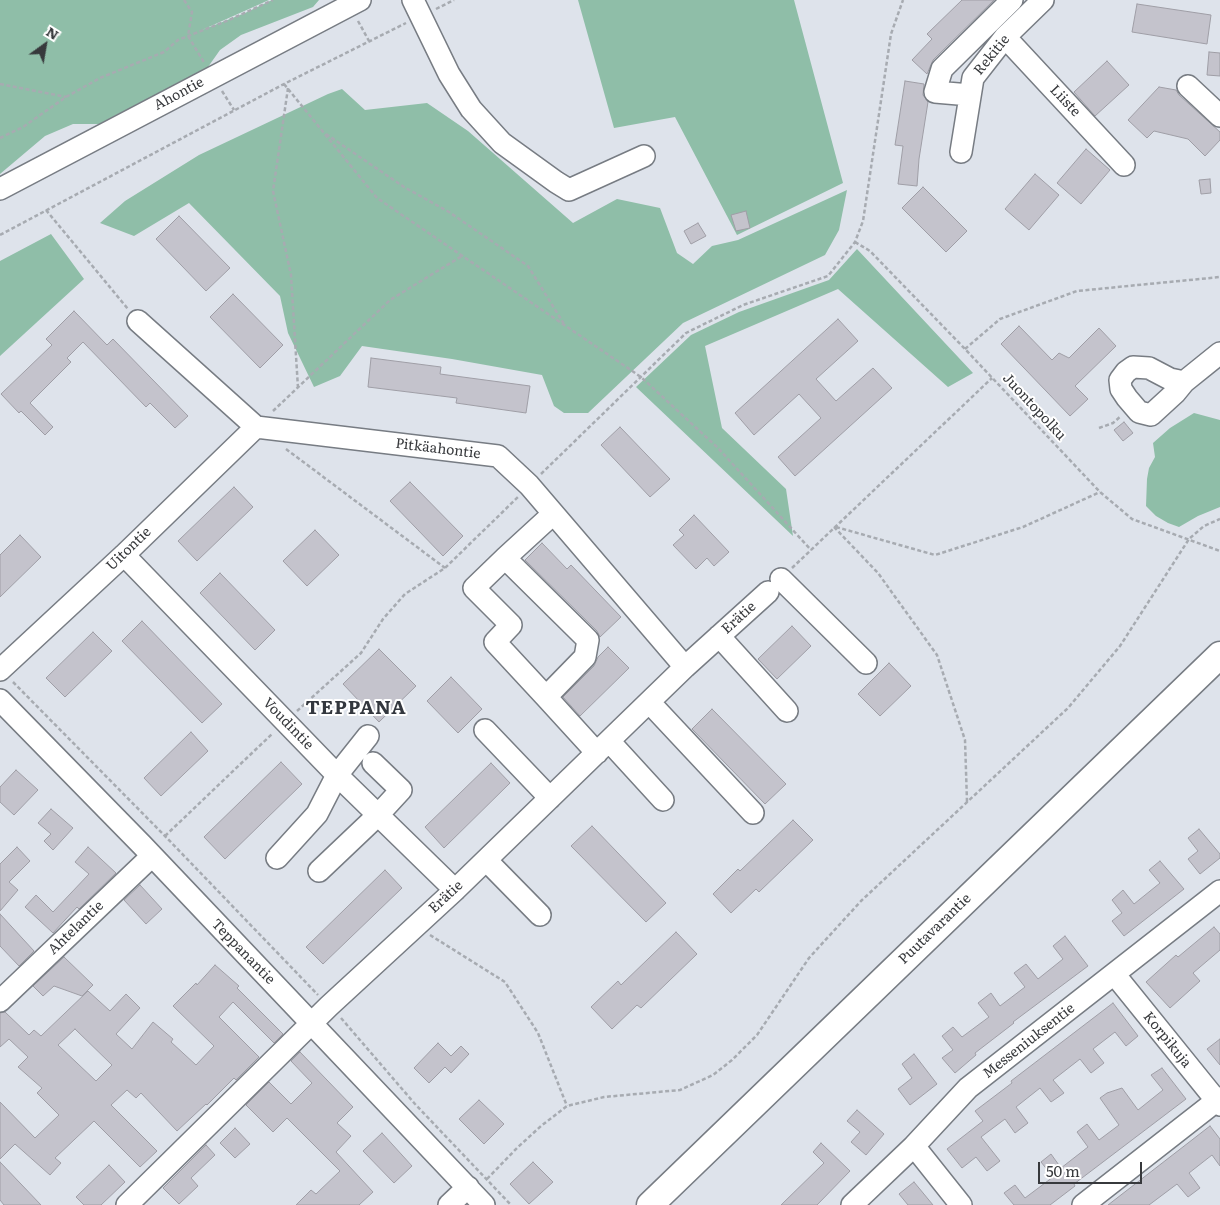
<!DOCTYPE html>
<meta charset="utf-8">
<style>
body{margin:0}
#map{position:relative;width:1220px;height:1205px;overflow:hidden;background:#dee3eb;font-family:Literata,serif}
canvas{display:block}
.north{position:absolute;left:20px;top:20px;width:50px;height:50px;-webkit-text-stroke:4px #fff;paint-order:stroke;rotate:32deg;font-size:14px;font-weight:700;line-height:20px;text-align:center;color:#37393c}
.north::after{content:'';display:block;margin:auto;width:18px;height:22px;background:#37393c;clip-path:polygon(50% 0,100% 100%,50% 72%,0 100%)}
.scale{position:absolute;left:1038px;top:1162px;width:104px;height:22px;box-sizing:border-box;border:2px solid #37393c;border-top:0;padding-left:6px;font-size:15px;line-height:18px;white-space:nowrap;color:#37393c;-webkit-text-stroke:4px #fff;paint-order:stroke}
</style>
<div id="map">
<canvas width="1220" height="1205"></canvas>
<div class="north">N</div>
<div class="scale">50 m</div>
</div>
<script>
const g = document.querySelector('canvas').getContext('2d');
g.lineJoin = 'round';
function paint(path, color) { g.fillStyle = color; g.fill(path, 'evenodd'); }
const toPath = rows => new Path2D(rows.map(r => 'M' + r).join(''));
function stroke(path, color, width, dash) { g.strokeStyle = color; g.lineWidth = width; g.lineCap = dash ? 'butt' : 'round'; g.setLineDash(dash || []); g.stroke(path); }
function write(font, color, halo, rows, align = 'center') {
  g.font = font + ' Literata,serif'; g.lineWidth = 4; g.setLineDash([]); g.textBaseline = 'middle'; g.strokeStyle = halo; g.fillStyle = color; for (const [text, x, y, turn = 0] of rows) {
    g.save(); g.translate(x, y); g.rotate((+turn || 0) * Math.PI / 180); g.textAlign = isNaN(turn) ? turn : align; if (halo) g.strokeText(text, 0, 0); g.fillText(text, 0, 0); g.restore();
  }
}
paint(toPath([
 [0,0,269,0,202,30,245,13,272,0,319,0,313,7,241,35,220,50,208,67,99,124,73,124,45,136,0,174],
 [578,0,794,0,843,183,737,235,675,117,614,128],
 [342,89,365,110,427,103,468,131,573,223,617,199,660,208,677,253,693,264,712,246,738,240,847,190,839,230,825,255,683,323,588,413,564,413,554,406,542,375,452,359,362,346,340,376,314,387,288,333,280,296,189,203,134,236,100,223,125,201,199,155,328,94],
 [51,234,84,279,0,356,0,261],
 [857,249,973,373,948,387,838,289,705,346,722,428,786,489,793,536,636,387,691,335,739,312,829,280],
 [1194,413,1220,420,1220,507,1198,516,1179,527,1168,523,1156,516,1146,506,1147,479,1149,468,1155,457,1153,443,1170,428]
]), '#8fbea8');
const building = toPath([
 [962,0,994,0,933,60,927,74,912,60,932,39,927,34,962,0],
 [1137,4,1211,15,1207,44,1132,32,1137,4],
 [1209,52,1220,53,1220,76,1207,75,1209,52],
 [1107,61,1129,85,1095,116,1074,92,1107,61],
 [905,81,924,84,923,95,928,102,919,159,917,186,898,184,903,146,895,145,905,81],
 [1159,87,1176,90,1179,95,1220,132,1220,140,1205,156,1188,139,1154,131,1147,138,1128,120,1159,87],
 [1086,149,1110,170,1081,204,1057,183,1086,149],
 [1035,174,1059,195,1029,230,1005,209,1035,174],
 [1210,179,1211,193,1201,194,1199,180,1210,179],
 [923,187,967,231,946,252,902,208,923,187],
 [746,211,750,228,736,231,731,215,746,211],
 [179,216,230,268,206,291,156,239,179,216],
 [698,223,706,236,691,244,684,231,698,223],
 [233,294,283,345,260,368,210,317,233,294],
 [74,311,107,345,113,339,188,416,175,428,150,403,146,407,83,342,67,358,71,362,30,403,53,427,45,435,21,411,19,413,1,394,52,345,46,339,74,311],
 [838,319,858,341,816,379,836,401,873,368,892,388,795,476,778,457,821,418,799,394,754,435,735,413,838,319],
 [1019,326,1052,360,1059,353,1069,358,1099,328,1116,346,1075,386,1088,399,1070,416,1001,344,1019,326],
 [371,358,441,367,440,374,530,386,526,413,456,403,457,398,368,387,371,358],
 [1124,422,1133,433,1123,441,1114,430,1124,422],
 [620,427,670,479,650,497,601,445,620,427],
 [410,482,463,536,443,556,390,501,410,482],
 [234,487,253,507,197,561,178,541,234,487],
 [694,515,729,552,714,566,707,558,696,569,673,545,684,535,679,530,694,515],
 [315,530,339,555,307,586,283,561,315,530],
 [20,535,41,557,0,597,0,555,20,535],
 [542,543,567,569,571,565,621,617,600,637,597,631,525,560,542,543],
 [220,573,275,630,255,650,200,593,220,573],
 [142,621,222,704,202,723,122,641,142,621],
 [792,626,811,646,777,679,758,659,792,626],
 [93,632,112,651,65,697,46,678,93,632],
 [608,647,629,668,580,716,563,697,594,666,598,657,608,647],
 [379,649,416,686,379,722,343,684,379,649],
 [889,663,911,686,880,716,858,694,889,663],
 [451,677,482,709,458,733,427,701,451,677],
 [712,709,786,784,765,804,692,729,712,709],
 [191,732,208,751,161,796,144,778,191,732],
 [281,762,302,784,225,859,204,837,281,762],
 [491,763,510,783,444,848,425,827,491,763],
 [16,770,38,790,14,815,0,802,0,787,16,770],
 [51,809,73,828,53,850,44,841,51,834,38,823,51,809],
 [793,820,813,840,759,892,756,889,731,913,713,894,738,869,740,871,793,820],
 [592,826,666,903,646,922,571,846,592,826],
 [1199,829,1220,854,1220,858,1200,874,1188,859,1198,851,1188,838,1199,829],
 [17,847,30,861,9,882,18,890,0,911,0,864,17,847],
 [88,847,116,873,79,909,77,907,53,933,25,907,36,895,53,912,89,874,75,862,88,847],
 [1160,861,1184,889,1124,936,1112,921,1122,913,1112,900,1123,890,1134,904,1160,883,1149,870,1160,861],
 [385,870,402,888,323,964,306,947,385,870],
 [140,885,162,909,146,924,124,900,140,885],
 [0,914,34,951,19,966,0,946,0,914],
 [1214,927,1220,934,1220,950,1193,973,1200,981,1170,1008,1146,982,1176,955,1178,957,1214,927],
 [676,932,697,954,641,1008,637,1005,612,1029,591,1007,618,981,621,985,676,932],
 [1065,936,1088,966,1013,1022,1014,1023,975,1053,976,1055,955,1073,942,1058,953,1050,942,1036,953,1027,962,1037,989,1017,978,1003,991,993,1000,1006,1025,987,1014,973,1026,964,1038,979,1063,959,1053,946,1065,936],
 [64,957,93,985,82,996,54,986,43,996,33,986,64,957],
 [215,965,239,986,237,988,283,1034,274,1043,233,1002,219,1017,259,1057,236,1080,234,1078,207,1105,206,1104,177,1131,141,1093,136,1098,127,1090,111,1105,157,1151,140,1167,94,1121,55,1158,61,1163,50,1175,15,1144,0,1159,0,1102,35,1138,59,1115,37,1093,42,1088,18,1067,28,1057,9,1039,0,1047,0,1013,5,1012,29,1035,34,1030,41,1036,88,991,110,1011,126,994,140,1008,116,1034,132,1049,153,1022,173,1039,171,1042,196,1065,214,1046,173,1006,196,983,197,985,215,965],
 [75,1029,112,1065,96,1081,58,1045,75,1029],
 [1113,1003,1138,1036,1126,1046,1115,1032,1093,1049,1104,1063,1091,1073,1080,1059,1053,1080,1064,1093,1051,1102,1040,1088,1016,1107,1028,1123,1015,1133,1005,1119,981,1137,1000,1161,987,1171,976,1157,962,1168,947,1149,983,1121,975,1111,1012,1083,1011,1081,1113,1003],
 [1220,1039,1220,1065,1207,1049,1220,1039],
 [438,1043,451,1056,461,1046,469,1054,451,1073,445,1067,429,1083,414,1068,438,1043],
 [300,1052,353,1107,337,1123,351,1136,336,1152,373,1192,359,1205,296,1205,311,1190,316,1194,340,1171,287,1118,273,1132,246,1105,269,1082,291,1104,312,1083,291,1061,300,1052],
 [914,1054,937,1084,910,1105,898,1089,912,1078,902,1064,914,1054],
 [1162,1068,1186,1099,1074,1184,1075,1186,1050,1205,1014,1205,1004,1193,1015,1185,1025,1198,1053,1177,1041,1162,1051,1154,1061,1168,1088,1147,1077,1132,1087,1124,1099,1140,1119,1125,1100,1098,1107,1093,1122,1088,1138,1110,1163,1090,1151,1075,1162,1068],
 [479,1100,504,1124,484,1144,459,1119,479,1100],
 [857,1110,884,1134,866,1155,851,1142,860,1132,847,1121,857,1110],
 [1210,1126,1220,1139,1220,1166,1212,1155,1189,1173,1200,1188,1188,1197,1177,1184,1149,1205,1108,1205,1210,1126],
 [235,1128,250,1144,235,1158,220,1143,235,1128],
 [382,1133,412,1166,394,1183,363,1151,382,1133],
 [821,1143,850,1171,817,1205,781,1205,824,1163,813,1152,821,1143],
 [206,1145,215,1155,191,1178,198,1186,179,1204,163,1188,206,1145],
 [0,1162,41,1205,4,1205,0,1200,0,1162],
 [533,1162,553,1182,529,1204,510,1184,533,1162],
 [109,1165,125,1182,101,1205,84,1205,76,1197,109,1165],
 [914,1182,933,1205,908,1205,899,1194,914,1182]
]);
paint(building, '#c4c3cc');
stroke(building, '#9f9ea6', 1);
const minor = toPath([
 [413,0,449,74,471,109,502,143,556,182,569,190,644,156],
 [1005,37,1124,165],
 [1188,86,1220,116],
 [970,95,935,92,942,69,1012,0],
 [961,152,973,78,1005,37,1043,0],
 [0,189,360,0],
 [138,321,256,427,498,456,529,485,685,667],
 [1184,382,1170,379,1149,368,1133,367,1126,372,1120,380,1121,389,1127,398,1139,412,1151,415,1175,393,1184,382,1220,353],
 [124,555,337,775,455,890],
 [505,558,553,514],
 [781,579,866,663],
 [719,636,787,711],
 [0,670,124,555,256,427],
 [546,697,585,657,588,640,505,558,474,588,511,625,495,642,546,697,597,753],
 [0,700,142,845,484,1205],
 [649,702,753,813],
 [485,730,550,798],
 [609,741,663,800],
 [277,858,317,814,337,775,368,736],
 [486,860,540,915],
 [319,871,378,815,401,790,373,763],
 [1115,975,1220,1105],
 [0,1001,152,856],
 [914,1146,961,1205],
 [127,1205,329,1006,455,890,685,667,768,592],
 [449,1205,468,1187],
 [852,1205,914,1146,968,1088,1220,891],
 [1083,1205,1220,1098]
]);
const major = toPath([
 [650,1205,1220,655]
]);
stroke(minor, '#777c83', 24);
stroke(major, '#777c83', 29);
stroke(toPath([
 [184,0,192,12,188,36,205,64],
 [436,9,454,0],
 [358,21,369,41],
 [0,84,66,97],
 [284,84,377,198,641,377,718,448,811,550],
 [288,88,273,191,291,275,298,388],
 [222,91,234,110],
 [326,134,404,187,449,212,528,266,564,324],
 [0,138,23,127,66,97,100,78,164,52,178,40,229,20,273,0],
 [46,210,128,309],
 [0,235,284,84,406,23],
 [855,242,870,251,965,349,1100,492,1132,519,1220,551],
 [965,349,1000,319,1077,291,1220,277],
 [273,411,390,300,462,256],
 [1099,428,1113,423,1121,416],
 [286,449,445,568],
 [541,474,686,333,743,305,828,276,855,242,863,221,891,34,903,0],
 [834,527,878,573,937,655,965,740,967,802],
 [836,527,935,555,1023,527,1100,492],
 [792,568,992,378],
 [13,682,165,836,318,995],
 [297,711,361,653,383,619,405,594,445,568,518,497],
 [165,836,273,733],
 [430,935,505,982,538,1033,567,1106],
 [341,1018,415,1104,511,1205],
 [487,1179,517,1148,541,1126,567,1106,604,1097,680,1090,713,1075,732,1060,757,1035,809,958,861,901,1068,708,1120,646,1189,539,1204,526,1220,519]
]), '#a7abb1', 2.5, [4, 2.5]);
stroke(minor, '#fff', 21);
stroke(major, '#fff', 26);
write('14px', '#37393c', '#fff', [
 ["Rekitie",992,55,-51],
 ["Ahontie",179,94,-28],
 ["Liiste",1065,101,47],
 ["Juontopolku",1034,407,47],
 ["Pitkäahontie",438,449,7],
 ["Uitontie",129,549,-44],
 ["Erätie",739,618,-42],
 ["Voudintie",288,724,46],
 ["Erätie",446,897,-43],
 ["Ahtelantie",76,928,-44],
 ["Puutavarantie",935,929,-44],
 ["Teppanantie",243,952,46],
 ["Korpikuja",1167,1040,51],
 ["Messeniuksentie",1029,1041,-38]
]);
g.letterSpacing = '1px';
write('bold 19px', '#33373e', '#fff', [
 ["TEPPANA",356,708]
]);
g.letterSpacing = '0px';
</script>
